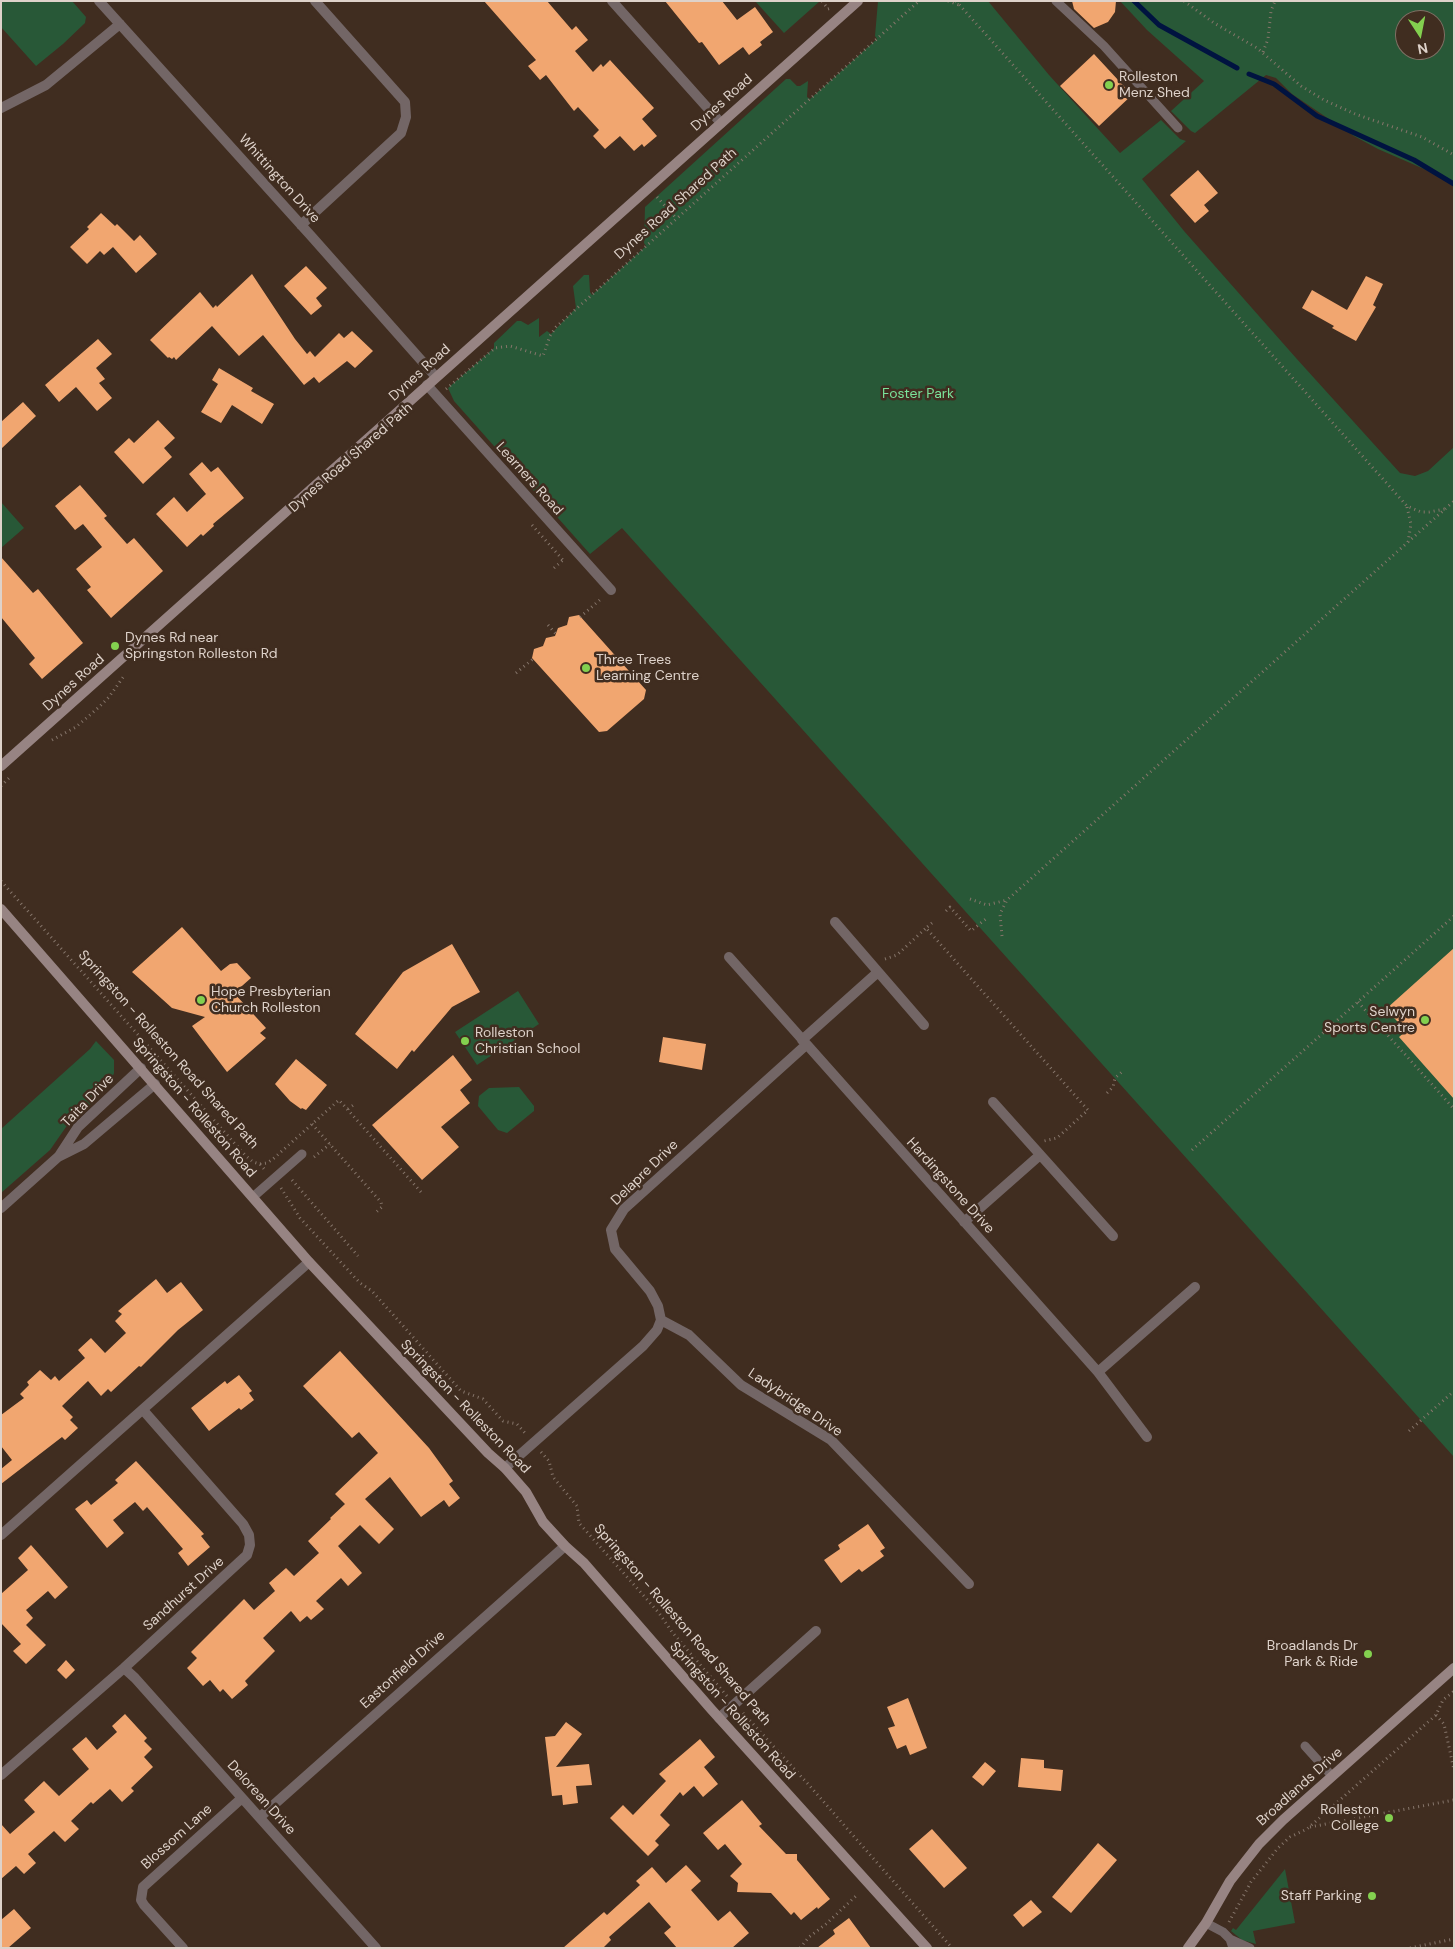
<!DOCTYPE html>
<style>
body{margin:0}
#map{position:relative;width:1455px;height:1949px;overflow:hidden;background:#402d20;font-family:"DM Sans",sans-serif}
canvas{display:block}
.frame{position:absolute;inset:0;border:2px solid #ded2ca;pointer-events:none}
.north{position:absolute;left:1395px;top:10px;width:50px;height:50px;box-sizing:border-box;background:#402d20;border:1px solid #7f6f64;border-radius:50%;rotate:169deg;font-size:14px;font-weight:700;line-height:20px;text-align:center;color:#ded2ca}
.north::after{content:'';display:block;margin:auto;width:18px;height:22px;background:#83d04f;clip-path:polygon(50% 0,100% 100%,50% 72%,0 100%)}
</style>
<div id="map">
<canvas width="1455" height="1949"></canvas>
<div class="frame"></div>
<div class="north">N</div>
</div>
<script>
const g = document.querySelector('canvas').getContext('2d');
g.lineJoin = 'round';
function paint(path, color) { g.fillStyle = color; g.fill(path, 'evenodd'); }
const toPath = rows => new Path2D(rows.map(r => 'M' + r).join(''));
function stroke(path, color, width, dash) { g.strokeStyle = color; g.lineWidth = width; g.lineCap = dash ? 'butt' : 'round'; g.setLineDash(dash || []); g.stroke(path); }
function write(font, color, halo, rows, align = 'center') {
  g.font = font + ' "DM Sans",sans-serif'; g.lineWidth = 5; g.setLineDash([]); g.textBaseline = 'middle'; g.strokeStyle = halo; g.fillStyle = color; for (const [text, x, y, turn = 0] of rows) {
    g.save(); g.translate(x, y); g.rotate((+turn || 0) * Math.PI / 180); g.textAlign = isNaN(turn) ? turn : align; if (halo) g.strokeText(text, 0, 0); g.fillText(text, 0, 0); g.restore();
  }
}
paint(toPath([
 [1,1,72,1,86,17,85,23,63,44,36,66,1,27],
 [755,1,820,1,784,33],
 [878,1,988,1,1049,75,1120,153,1161,120,1180,139,1186,141,1142,179,1184,231,1296,358,1400,473,1415,476,1428,471,1454,447,1454,1457,622,528,590,554,454,401,448,388,494,348,494,343,517,321,521,321,528,325,539,318,539,337,547,331,551,334,576,308,573,286,584,275,589,275,590,292,592,295,646,246,644,243,645,207,786,79,790,79,797,86,800,86,808,81,807,97,810,99,877,39,875,36],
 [1120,1,1454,1,1454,182,1378,149,1354,136,1292,94,1276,78,1266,75,1195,133,1191,131,1171,111,1204,81,1147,30],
 [1405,20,1435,20,1435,50,1405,50],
 [1,502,24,528,1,548],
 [518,991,539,1024,477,1065,455,1032],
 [96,1041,114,1060,114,1073,108,1088,66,1127,50,1150,1,1193,1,1129,90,1049],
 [519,1087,534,1106,534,1111,507,1133,498,1130,478,1106,479,1096,489,1088],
 [1285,1869,1295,1923,1253,1931,1256,1944,1242,1940,1231,1931,1233,1928,1236,1930]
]), '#285837');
stroke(toPath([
 [1134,1,1159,25,1237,68],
 [1249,74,1274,84,1317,116,1414,160,1454,184]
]), '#001340', 5);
paint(toPath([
 [484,1,547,1,572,30,576,26,588,40,575,51,593,72,601,64,603,67,610,60,654,108,642,119,657,136,644,147,642,144,634,151,620,136,605,149,593,136,599,130,578,107,574,111,546,75,540,80,528,66,536,60],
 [665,1,722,1,737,20,755,7,773,32,760,42,762,45,749,55,743,47,719,65,702,42,699,43],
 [1072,1,1116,1,1115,12,1108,22,1094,28,1074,9],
 [1094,54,1132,95,1099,126,1060,86],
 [1198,170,1218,193,1204,205,1209,211,1195,223,1170,195],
 [101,213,115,226,117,224,134,241,140,235,157,254,136,273,113,247,104,255,100,251,87,264,70,247,89,229,87,227],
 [306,266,327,288,316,298,322,306,311,315,284,286],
 [252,274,295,339,307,354,310,351,315,357,339,333,344,338,352,331,373,351,355,368,347,361,319,383,314,377,304,385,263,335,239,356,212,326,176,360,174,357,172,359,169,357,168,358,150,340,200,292,213,308,216,305,217,307],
 [1366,276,1383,284,1373,305,1376,307,1356,341,1332,328,1334,326,1302,308,1312,290,1347,310],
 [98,339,112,354,96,368,105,379,99,383,112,398,97,411,76,387,59,402,45,385],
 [219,368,253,388,251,391,274,404,262,424,232,405,221,423,201,412,218,384,212,380],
 [23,402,36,416,1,449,1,422],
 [158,420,175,438,164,448,172,457,143,484,114,452,129,438,134,443],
 [202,462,211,472,218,467,244,498,213,524,214,526,203,536,201,534,187,547,156,514,174,497,187,512,206,494,189,474],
 [80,485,107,516,104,518,127,544,134,538,163,571,111,618,87,590,91,587,76,569,102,547,83,524,75,530,55,506],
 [1,557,33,593,38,589,83,643,42,679,29,664,35,658,1,617],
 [579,615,646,690,644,699,607,731,599,732,532,658,534,649,543,646,546,638,555,636,558,628,567,625,569,617],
 [182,927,221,971,230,964,237,963,251,978,234,993,266,1028,260,1033,266,1038,227,1072,192,1026,205,1017,172,1008,132,972],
 [452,944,480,992,452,1007,414,1052,412,1050,397,1069,355,1034,403,972],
 [1454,948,1454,1099,1399,1037,1406,1031,1386,1009],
 [663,1037,706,1044,702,1070,659,1062],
 [453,1055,472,1080,460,1090,470,1103,441,1127,459,1147,422,1180,372,1125],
 [296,1059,327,1085,306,1110,302,1108,301,1109,290,1101,275,1084],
 [156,1279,167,1293,181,1282,203,1310,178,1330,141,1367,139,1366,111,1392,108,1389,101,1396,88,1381,62,1406,73,1417,70,1420,78,1428,65,1440,62,1437,1,1484,1,1469,12,1460,1,1446,1,1415,24,1398,20,1394,29,1385,27,1382,40,1370,51,1380,55,1376,59,1381,85,1358,78,1350,91,1338,105,1353,126,1333,115,1321,122,1314,118,1311],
 [340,1351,429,1448,453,1481,449,1484,460,1498,449,1507,444,1500,421,1517,390,1477,365,1499,394,1529,379,1544,360,1525,338,1546,362,1573,348,1586,341,1578,316,1601,324,1609,311,1620,307,1616,300,1622,291,1611,263,1638,275,1651,245,1681,248,1685,232,1699,223,1689,220,1692,210,1680,203,1686,187,1668,197,1658,191,1652,244,1599,254,1610,275,1591,269,1583,286,1568,294,1576,319,1553,308,1541,331,1519,330,1518,345,1504,335,1494,378,1453,359,1432,352,1438,303,1386],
 [239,1375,252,1391,249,1393,254,1400,241,1410,239,1408,209,1431,191,1408,225,1381,227,1384],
 [136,1461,204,1534,201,1536,210,1547,188,1566,178,1553,183,1549,147,1507,143,1511,135,1502,113,1520,124,1533,107,1548,75,1509,87,1500,91,1505,118,1483,115,1480],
 [868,1524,885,1548,880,1551,884,1556,862,1572,859,1569,841,1583,824,1560,840,1549,838,1545],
 [31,1545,68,1587,55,1599,48,1591,26,1610,33,1618,26,1625,46,1645,26,1664,13,1651,21,1644,1,1623,1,1594,28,1570,18,1558],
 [66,1660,75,1670,66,1679,57,1670],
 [908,1698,927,1748,910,1755,906,1745,897,1749,888,1728,895,1726,887,1707],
 [125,1714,147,1738,144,1741,152,1749,144,1757,153,1767,131,1788,134,1791,122,1802,110,1789,93,1804,91,1802,71,1821,79,1829,65,1842,54,1831,28,1854,36,1863,24,1874,16,1866,1,1879,1,1824,10,1834,35,1812,24,1800,44,1781,59,1796,89,1769,72,1749,86,1737,97,1750,117,1732,112,1726],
 [566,1722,582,1734,556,1767,589,1764,592,1785,576,1786,578,1803,563,1805,562,1795,552,1796,545,1737,555,1736],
 [700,1739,715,1757,704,1767,718,1784,703,1797,694,1786,683,1796,680,1792,660,1815,670,1825,655,1841,659,1845,648,1856,610,1818,623,1805,633,1815,666,1781,659,1774],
 [1021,1758,1044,1760,1044,1768,1063,1770,1061,1791,1018,1787],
 [985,1762,996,1771,983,1786,972,1777],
 [742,1800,762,1824,759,1826,786,1854,797,1854,797,1860,830,1899,818,1909,817,1907,801,1920,794,1912,791,1915,771,1893,737,1892,738,1883,730,1876,742,1864,725,1844,718,1850,703,1833],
 [932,1829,967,1868,944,1888,909,1849],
 [1098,1843,1117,1860,1071,1913,1052,1897],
 [686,1865,701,1881,691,1890,718,1921,730,1911,749,1933,732,1948,677,1948,664,1933,671,1927,649,1902,609,1937,611,1940,603,1948,563,1948,604,1912,607,1915,640,1885,636,1881,652,1867,666,1883],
 [1031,1900,1042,1912,1023,1927,1013,1915],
 [14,1909,31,1928,8,1948,1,1948,1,1920],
 [849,1918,871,1948,817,1948,835,1934,833,1930]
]), '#f1a670');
stroke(toPath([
 [822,1,828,9,831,8],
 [948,1,959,5],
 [956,1,1407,506,1421,512,1429,512,1445,509],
 [1184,1,1214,23,1257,48,1301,86,1324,100,1355,114,1422,137,1454,155],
 [1263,52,1268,39,1271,11,1275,1],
 [657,197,677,219],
 [446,389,495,348,510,346,543,356,550,336,556,327,919,1],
 [1407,507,1411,524,1408,542],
 [532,525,563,560],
 [554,568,563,560],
 [580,617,601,599],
 [548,625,556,634],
 [516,673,533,659],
 [52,740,76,727,98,708,109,697,124,676],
 [1,786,10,777],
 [1,881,245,1155,253,1162,260,1164,265,1170],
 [970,899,987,905,1007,900],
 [946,911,950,907,971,931,987,918],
 [932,923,926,928,1088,1110,1057,1138,1044,1141],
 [1002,936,1000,914,1007,900,1454,501],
 [885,959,897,955,926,928],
 [1358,1002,1454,1109],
 [1107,1093,1113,1087,1115,1078,1123,1071],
 [348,1109,355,1104],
 [312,1124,381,1202,382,1207,374,1214],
 [1192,1150,1454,916],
 [314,1157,330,1144],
 [260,1164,267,1163,273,1159,339,1100,421,1192],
 [292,1180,358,1256],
 [281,1188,300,1218,360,1283,372,1291,461,1391,483,1399,503,1421,517,1424,526,1434],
 [1409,1431,1454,1391],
 [541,1452,549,1461,553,1477,577,1506,579,1523,659,1613,672,1632,727,1696],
 [743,1713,808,1784,952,1948],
 [1436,1715,1444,1724,1454,1770],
 [1310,1827,1454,1800],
 [1229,1922,1251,1882,1278,1848,1290,1837,1307,1829,1436,1715,1443,1700,1454,1691],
 [800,1948,809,1937,826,1924,857,1895],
 [1410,1948,1454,1939]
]), '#86766b', 3, [1, 4]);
stroke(toPath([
 [1056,1,1104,46,1178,128],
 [253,1197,302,1154],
 [1305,1746,1332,1776],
 [1206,1923,1223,1932,1230,1939,1233,1948],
 [1230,1939,1250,1948]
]), '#736666', 9);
stroke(toPath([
 [99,1,312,237,436,377],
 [612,1,721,123],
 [1,108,46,85,120,24],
 [301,225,401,133,406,117,405,102,315,1],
 [427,385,611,590],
 [835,922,924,1025],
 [729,957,1098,1372,1147,1437],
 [802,1040,878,972],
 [993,1102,1113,1236],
 [59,1156,78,1127,141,1068],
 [1,1208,58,1157,84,1144,155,1084],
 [964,1222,1040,1155],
 [661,1320,689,1335,741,1385,831,1440,969,1584],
 [1098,1372,1195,1287],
 [505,1468,643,1346,657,1330,661,1320,658,1306,650,1291,615,1249,611,1230,624,1209,806,1045],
 [1,1535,309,1262],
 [124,1668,135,1678,376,1948],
 [719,1718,816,1631],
 [1,1775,124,1668,247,1555,250,1545,249,1535,243,1524,143,1410],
 [260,1817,565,1546],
 [183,1948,144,1905,141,1900,143,1887,242,1798]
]), '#736666', 10);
stroke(toPath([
 [1,766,858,1],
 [1,909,309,1262,488,1453,505,1468,526,1492,543,1522,565,1546,584,1563,711,1709,927,1948],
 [1188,1948,1206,1923,1230,1881,1259,1844,1283,1820,1454,1668]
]), '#978483', 10);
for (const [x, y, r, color] of [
 [1109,85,5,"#83d04f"],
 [115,646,5,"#83d04f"],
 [586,668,5,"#83d04f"],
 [201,1000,5,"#83d04f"],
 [1425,1020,5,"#83d04f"],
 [465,1041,5,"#83d04f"],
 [1368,1654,5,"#83d04f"],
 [1389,1818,5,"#83d04f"],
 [1372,1896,5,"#83d04f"]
]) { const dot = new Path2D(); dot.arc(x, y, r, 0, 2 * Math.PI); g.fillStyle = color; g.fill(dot); stroke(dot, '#402d20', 2); }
write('14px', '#ded2ca', '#402d20', [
 ["Rolleston",1119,77],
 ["Menz Shed",1119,93],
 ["Dynes Rd near",125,638],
 ["Springston Rolleston Rd",125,654],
 ["Three Trees",596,660],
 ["Learning Centre",596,676],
 ["Hope Presbyterian",211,992],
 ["Church Rolleston",211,1008],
 ["Selwyn",1415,1012,"right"],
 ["Sports Centre",1415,1028,"right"],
 ["Rolleston",475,1033],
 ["Christian School",475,1049],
 ["Broadlands Dr",1358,1646,"right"],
 ["Park & Ride",1358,1662,"right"],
 ["Rolleston",1379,1810,"right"],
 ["College",1379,1826,"right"],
 ["Staff Parking",1362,1896,"right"]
], 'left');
write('14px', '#ded2ca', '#402d20', [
 ["Dynes Road",722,103,-42],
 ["Whittington Drive",279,179,48],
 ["Dynes Road Shared Path",676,204,-42],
 ["Dynes Road",420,373,-42],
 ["Dynes Road Shared Path",351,458,-41],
 ["Learners Road",529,479,48],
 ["Dynes Road",74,683,-42],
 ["Springston - Rolleston Road Shared Path",168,1050,48],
 ["Taita Drive",88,1101,-46],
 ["Springston - Rolleston Road",194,1108,49],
 ["Delapre Drive",645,1173,-44],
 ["Hardingstone Drive",950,1186,48],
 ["Ladybridge Drive",795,1403,34],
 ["Springston - Rolleston Road",465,1407,46],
 ["Sandhurst Drive",184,1594,-42],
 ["Springston - Rolleston Road Shared Path",682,1625,49],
 ["Eastonfield Drive",403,1670,-42],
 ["Springston - Rolleston Road",732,1711,48],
 ["Broadlands Drive",1300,1787,-42],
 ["Delorean Drive",261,1798,48],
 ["Blossom Lane",177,1837,-42]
]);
write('14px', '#7ae39a', '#402d20', [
 ["Foster Park",918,394]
]);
</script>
